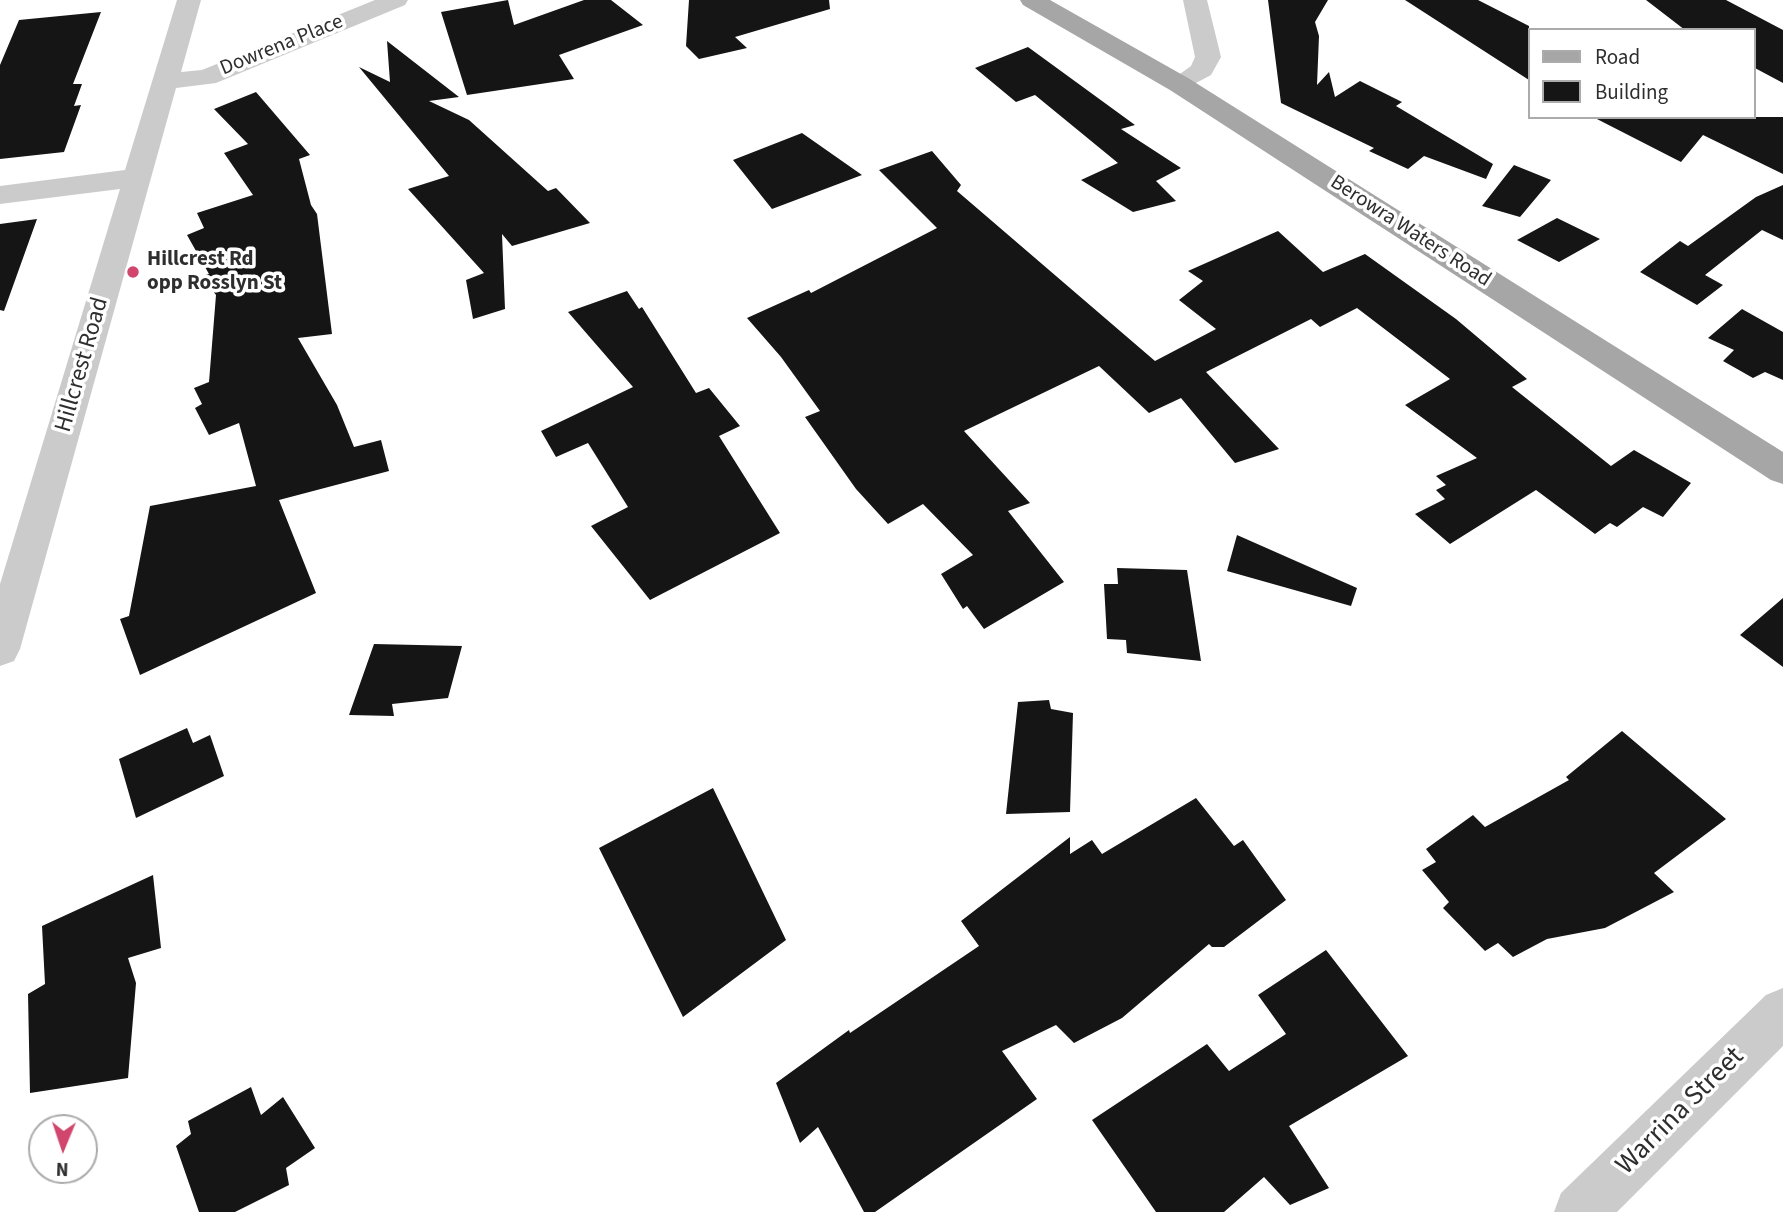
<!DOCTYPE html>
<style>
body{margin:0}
#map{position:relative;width:1783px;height:1212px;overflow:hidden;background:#fff;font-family:"Source Sans 3",sans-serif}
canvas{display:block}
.legend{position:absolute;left:1528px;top:28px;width:228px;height:91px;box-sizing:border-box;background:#fff;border:2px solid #ababab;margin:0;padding:9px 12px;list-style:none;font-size:21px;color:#2e2e2e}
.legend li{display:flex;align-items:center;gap:14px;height:35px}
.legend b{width:35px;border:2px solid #ababab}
.north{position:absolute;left:28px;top:1114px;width:70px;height:70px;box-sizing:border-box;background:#fff;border:2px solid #ababab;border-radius:50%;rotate:182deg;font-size:19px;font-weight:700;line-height:28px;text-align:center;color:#2e2e2e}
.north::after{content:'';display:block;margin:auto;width:24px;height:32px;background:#d0466c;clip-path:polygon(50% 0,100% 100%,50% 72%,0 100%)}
</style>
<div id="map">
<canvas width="1783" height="1212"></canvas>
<ul class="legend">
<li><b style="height:9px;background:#a6a6a6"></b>Road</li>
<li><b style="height:19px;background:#151515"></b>Building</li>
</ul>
<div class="north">N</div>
</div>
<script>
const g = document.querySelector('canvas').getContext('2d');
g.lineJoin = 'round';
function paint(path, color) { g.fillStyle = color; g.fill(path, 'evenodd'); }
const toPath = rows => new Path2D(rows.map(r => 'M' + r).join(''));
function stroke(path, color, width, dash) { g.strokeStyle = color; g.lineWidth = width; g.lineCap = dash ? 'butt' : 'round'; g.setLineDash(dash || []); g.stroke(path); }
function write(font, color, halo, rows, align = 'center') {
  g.font = font + ' "Source Sans 3",sans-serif'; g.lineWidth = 7; g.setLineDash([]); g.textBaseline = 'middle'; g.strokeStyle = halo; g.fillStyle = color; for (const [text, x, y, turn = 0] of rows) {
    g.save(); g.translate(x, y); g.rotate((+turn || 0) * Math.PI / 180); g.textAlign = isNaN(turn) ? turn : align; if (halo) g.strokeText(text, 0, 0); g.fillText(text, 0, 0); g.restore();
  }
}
paint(toPath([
 [508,0,514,25,584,0,611,0,643,25,559,55,574,79,467,95,441,12],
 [689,0,829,0,830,9,735,37,747,48,699,59,686,46],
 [1268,0,1328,0,1315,22,1319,36,1317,85,1329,72,1335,97,1360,81,1402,102,1396,106,1493,164,1486,179,1424,156,1408,169,1369,151,1374,148,1281,103],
 [1405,0,1478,0,1529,26,1529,80],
 [1646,0,1726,0,1783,30,1783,83,1753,67,1753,30,1685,30],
 [101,12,73,84,82,84,74,106,81,105,64,152,0,159,0,65,19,20],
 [387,41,459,97,429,101,469,120,548,191,556,188,590,223,512,246,502,234,505,309,473,319,466,280,484,273,408,189,449,176,359,67,390,82],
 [1028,47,1135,125,1121,129,1181,168,1156,181,1176,201,1133,212,1081,180,1118,163,1035,95,1016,102,975,68],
 [256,92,310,155,299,159,311,205,317,214,332,334,298,338,337,405,354,447,381,440,389,471,279,500,316,593,140,675,120,619,129,616,150,506,256,486,239,423,209,435,195,408,202,404,194,388,209,382,216,295,202,276,209,274,187,235,204,228,197,213,253,195,224,153,248,144,214,109],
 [1593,117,1783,117,1783,174,1703,135,1681,162],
 [802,133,862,175,772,209,733,160],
 [932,151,961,185,957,191,1155,361,1216,329,1179,300,1203,281,1188,271,1278,231,1323,272,1365,254,1456,319,1527,379,1512,387,1611,466,1634,450,1691,483,1663,517,1643,507,1617,527,1610,523,1595,534,1536,490,1450,544,1415,514,1445,499,1436,490,1446,485,1436,476,1477,458,1405,405,1450,379,1357,308,1320,327,1311,319,1206,372,1279,449,1235,463,1181,398,1149,413,1099,366,964,431,1030,503,1008,511,1064,582,984,629,967,606,963,609,941,574,973,555,923,504,888,524,856,489,805,417,820,411,781,357,747,318,809,290,811,293,937,228,879,170],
 [1514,165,1551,180,1520,217,1482,206],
 [1783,185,1783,240,1762,230,1705,275,1723,285,1697,305,1640,272,1680,241,1688,246,1756,197],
 [1557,218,1600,239,1559,262,1517,240],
 [37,219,4,311,0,310,0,224],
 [627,291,639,309,642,307,696,393,709,388,740,426,719,436,780,533,650,600,591,526,628,507,588,443,556,457,541,431,633,387,568,312],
 [1742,309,1783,332,1783,380,1765,372,1753,378,1723,361,1734,350,1708,338],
 [1237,535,1357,588,1351,606,1227,571],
 [1117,568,1187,570,1201,661,1127,653,1126,640,1107,639,1104,584,1118,584],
 [1783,598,1783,667,1740,635],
 [374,644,462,646,448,698,392,704,394,716,349,715],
 [1049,700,1051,709,1073,713,1070,812,1006,814,1018,702],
 [187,728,193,743,210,735,224,776,136,818,119,759],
 [1622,731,1726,819,1654,873,1674,892,1605,928,1547,939,1513,957,1498,943,1485,951,1443,908,1449,902,1422,870,1436,862,1426,849,1473,815,1485,827,1569,780,1566,777],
 [713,788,786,940,683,1017,599,848],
 [1196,798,1234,846,1243,840,1286,900,1224,947,1212,947,1209,944,1122,1018,1074,1043,1056,1025,1002,1051,1037,1099,875,1212,864,1212,818,1127,800,1143,776,1083,849,1030,850,1033,979,946,961,921,1070,837,1070,854,1092,840,1102,854],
 [153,875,161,948,128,958,136,983,128,1078,30,1093,28,994,45,984,42,926],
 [1326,950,1408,1056,1289,1126,1329,1188,1290,1205,1264,1177,1224,1212,1156,1212,1092,1120,1207,1044,1229,1071,1286,1034,1258,995],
 [251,1087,261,1115,283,1097,315,1148,286,1168,289,1185,235,1212,199,1212,176,1146,191,1134,188,1121]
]), '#151515');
paint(toPath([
 [177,0,201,0,181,72,202,70,375,0,408,0,405,5,216,83,176,88,20,649,14,661,0,666,0,584,120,189,0,204,0,186,125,170,177,0],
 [1183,0,1207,0,1221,57,1211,75,1179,92,1170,90,1166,84,1191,66,1195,57,1183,0],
 [1783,988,1783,1046,1617,1212,1554,1212,1561,1193,1766,995,1783,988]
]), '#cbcbcb');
paint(toPath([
 [1020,0,1050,0,1188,78,1783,452,1783,484,1771,480,1170,90,1023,5,1020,0]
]), '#a6a6a6');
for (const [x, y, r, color] of [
 [133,272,7,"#d0466c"]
]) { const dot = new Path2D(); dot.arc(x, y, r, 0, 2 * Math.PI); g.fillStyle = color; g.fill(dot); stroke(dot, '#fff', 2.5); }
write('21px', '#2e2e2e', '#fff', [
 ["Dowrena Place",282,46,-22],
 ["Berowra Waters Road",1410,232,33]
]);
write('bold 21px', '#2e2e2e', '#fff', [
 ["Hillcrest Rd",147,260],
 ["opp Rosslyn St",147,284]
], 'left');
write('24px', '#2e2e2e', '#fff', [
 ["Hillcrest Road",83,365,-74]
]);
write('28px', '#2e2e2e', '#fff', [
 ["Warrina Street",1681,1112,-45]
]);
</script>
